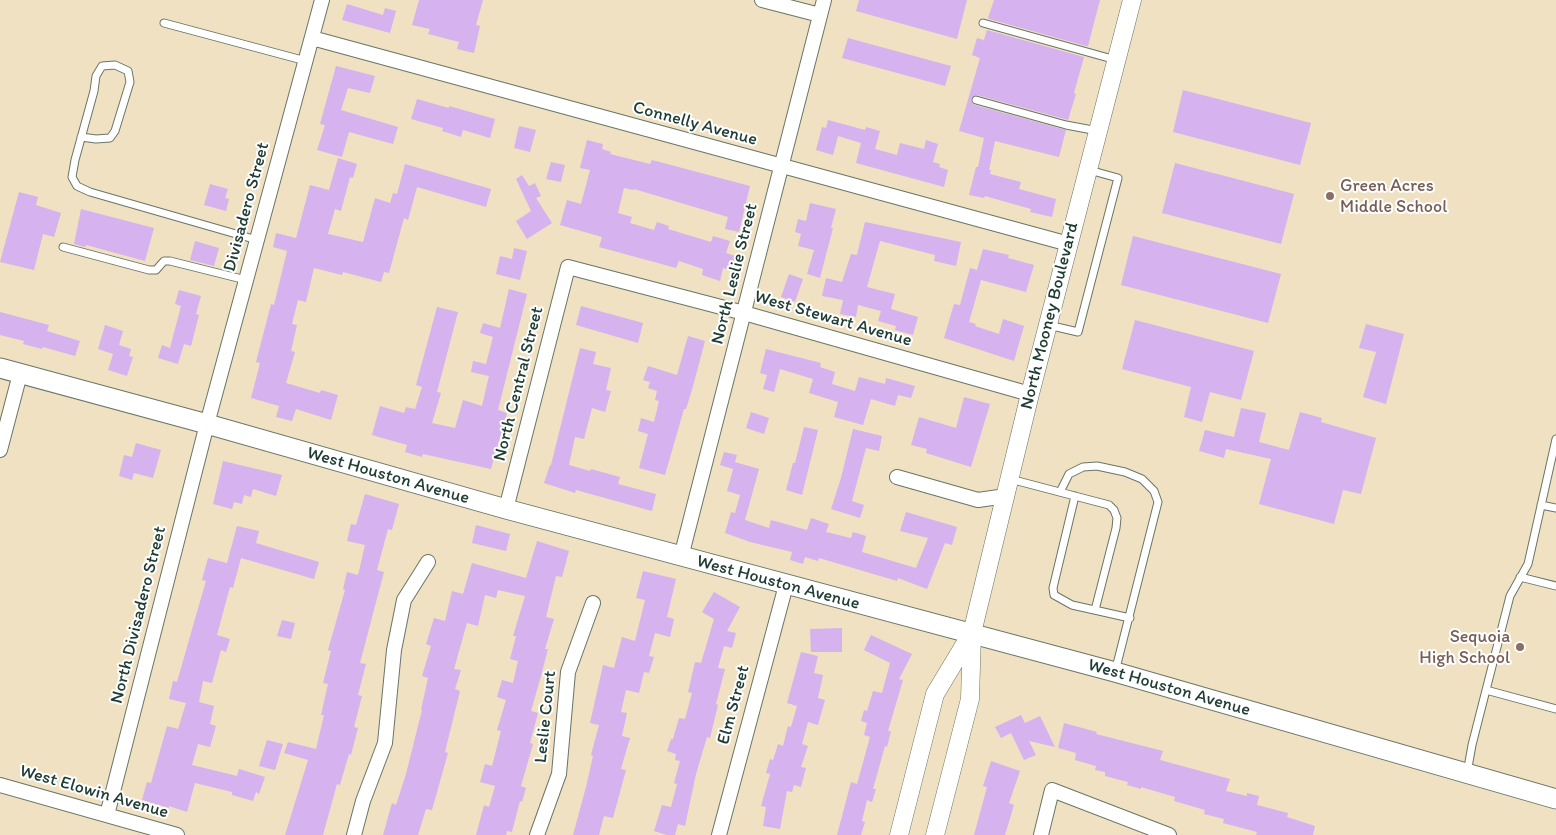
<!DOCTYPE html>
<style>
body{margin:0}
canvas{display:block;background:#efe1c2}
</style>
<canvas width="1556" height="835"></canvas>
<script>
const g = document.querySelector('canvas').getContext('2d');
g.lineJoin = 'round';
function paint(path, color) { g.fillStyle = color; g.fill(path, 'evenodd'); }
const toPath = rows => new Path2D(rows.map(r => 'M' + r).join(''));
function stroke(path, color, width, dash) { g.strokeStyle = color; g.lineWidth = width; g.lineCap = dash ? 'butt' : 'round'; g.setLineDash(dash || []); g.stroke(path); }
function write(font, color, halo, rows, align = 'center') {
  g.font = font + ' Itim,sans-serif'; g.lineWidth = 4; g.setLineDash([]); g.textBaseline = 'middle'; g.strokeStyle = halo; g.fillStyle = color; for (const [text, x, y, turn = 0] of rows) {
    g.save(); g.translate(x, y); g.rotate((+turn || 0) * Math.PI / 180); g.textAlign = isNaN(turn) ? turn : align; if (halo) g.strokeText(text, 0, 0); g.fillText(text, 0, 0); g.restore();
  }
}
paint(toPath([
 [419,0,483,0,476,25,480,26,474,53,457,49,459,42,428,34,430,29,412,25],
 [859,0,967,0,957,39,856,11],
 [994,0,1100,0,1088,46,1086,46,989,19,988,18],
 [347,4,383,15,385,8,396,11,390,33,342,20],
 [987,30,1084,57,1074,93,1076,94,1068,120,977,95,973,96,971,99,972,103,975,105,1066,130,1059,157,995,141,989,170,991,170,990,174,1021,182,1019,189,1056,199,1052,217,1030,212,1031,209,985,196,984,198,969,195,976,167,978,167,984,138,959,131,980,58,972,55,977,38,984,40],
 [848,38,951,66,945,86,842,58],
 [336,66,375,76,370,93,348,88,341,110,398,127,393,144,349,132,342,157,317,150,325,125,320,124],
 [1183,90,1311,123,1300,165,1173,132],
 [417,99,449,108,449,106,495,119,490,138,463,130,461,137,442,131,443,128,411,119],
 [828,120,865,130,866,127,880,131,875,149,897,155,900,143,924,149,926,140,938,144,933,162,940,164,939,167,948,170,944,187,856,163,861,143,838,136,833,155,816,150,822,127,826,128],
 [519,126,536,130,530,152,514,148],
 [587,140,603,144,602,149,611,152,610,154,650,164,652,160,750,186,739,232,725,229,728,217,634,189,633,190,624,188,618,213,632,217,630,223,654,230,657,222,669,226,668,229,711,242,713,236,730,241,726,253,739,257,734,272,723,268,720,281,702,275,703,269,679,261,676,268,599,247,602,237,560,225,567,200,581,204,590,170,580,168],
 [338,158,357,164,353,178,350,177,341,211,335,209,328,234,363,242,375,198,390,203,393,193,397,194,405,164,491,189,486,207,417,187,408,220,404,218,389,273,384,272,381,282,343,272,342,275,314,268,306,302,298,300,292,324,297,325,291,351,295,352,286,383,320,393,321,390,338,395,331,420,296,409,292,421,276,417,279,406,251,398,260,363,256,362,271,304,274,305,287,251,273,247,276,233,296,238,310,185,329,190],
 [551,162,565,165,561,182,546,179],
 [1175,163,1294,194,1281,244,1162,213],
 [522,175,529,186,535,183,541,196,536,198,552,223,527,239,516,221,531,211,516,179],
 [210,184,228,189,225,198,229,199,226,211,204,205],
 [19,192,38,197,36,205,61,213,54,237,43,234,34,270,0,262],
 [810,203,836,209,831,228,833,228,820,278,807,274,814,250,798,246,801,234,795,232,798,219,806,221],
 [81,209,154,228,145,261,86,245,85,247,74,244],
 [865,222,961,242,956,266,934,261,935,255,880,241,867,287,895,294,891,309,918,317,913,335,895,330,896,326,878,321,881,311,858,305,856,317,840,314,843,300,822,296,826,278,842,282,851,254,857,255],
 [1133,236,1281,274,1268,323,1121,285],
 [195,241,219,248,214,266,190,260],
 [514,248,527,251,520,280,496,274,500,256,512,259],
 [983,249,1009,255,1008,258,1034,265,1026,292,981,280,969,322,976,324,975,326,999,334,1003,319,1024,326,1014,361,944,338,954,304,960,305,970,268,977,270],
 [789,274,803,279,795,302,781,297],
 [509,289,527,294,498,410,507,413,491,469,423,454,422,457,405,452,407,445,372,435,380,406,404,413,406,407,415,409,422,387,416,385,437,307,458,312,437,392,441,393,432,423,455,428,463,400,482,406,489,376,471,372,473,361,486,364,493,337,480,333,483,323,500,328],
 [179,290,201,296,196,314,199,315,191,346,184,344,178,364,158,358,162,345,170,348,181,306,175,304],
 [581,306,643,323,638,343,576,325],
 [0,312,49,325,47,331,80,341,75,356,43,347,42,349,23,344,24,341,0,335],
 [1135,320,1254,351,1241,400,1210,392,1202,422,1184,417,1191,387,1122,369],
 [1366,324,1404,334,1386,404,1363,397,1376,352,1359,348],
 [105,325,123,331,119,345,131,349,129,356,133,357,127,376,108,370,113,354,98,349],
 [688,336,705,341,692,390,686,409,684,409,665,475,639,468,648,434,638,431,641,418,654,422,659,401,655,400,657,391,648,388,650,382,643,380,648,366,677,375],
 [580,348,596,352,593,364,611,368,606,390,611,391,605,412,592,408,584,439,575,437,569,465,590,471,591,469,620,477,618,484,656,494,652,511,576,490,575,493,544,483,550,465,551,465],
 [766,349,821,363,820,367,835,372,832,384,855,391,859,377,885,384,886,378,915,386,911,398,898,395,895,406,871,399,863,425,834,417,838,402,809,393,813,379,780,369,774,392,763,389,767,375,760,373],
 [964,397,990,404,971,467,926,453,927,449,911,445,919,417,956,428],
 [1241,408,1266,413,1259,442,1289,450,1300,412,1322,418,1321,422,1376,438,1361,494,1343,490,1334,524,1259,504,1271,459,1226,449,1224,458,1199,451,1205,430,1234,437],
 [751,412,769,418,764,434,746,428],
 [804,427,818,430,802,495,786,490,793,463,795,463],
 [853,429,882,436,879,451,866,448,852,501,864,505,860,518,831,509,841,478],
 [136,443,161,450,153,478,134,473,132,480,119,476,124,455,132,457],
 [724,452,737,455,733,469,720,465],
 [223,461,282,475,276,496,253,489,251,497,244,495,242,504,234,502,232,509,213,504],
 [735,462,759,469,745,520,769,528,771,520,807,530,811,518,829,524,826,532,851,538,853,532,866,536,862,552,916,568,928,538,900,531,906,512,957,527,952,545,945,543,927,589,898,578,897,581,819,558,818,561,805,557,803,564,790,560,792,552,750,542,725,533,731,512,735,513,740,495,727,491],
 [365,494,399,504,392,530,388,529,377,570,384,572,360,663,366,664,358,695,362,696,354,727,358,728,351,755,349,754,340,785,337,784,323,835,285,835,308,760,284,753,288,742,316,749,324,715,321,715,328,684,323,683,331,651,328,650,345,590,343,589,347,572,358,575,365,545,347,541,351,524,356,525],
 [476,525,510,534,506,551,472,543],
 [237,526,259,531,256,543,319,562,314,579,241,558,233,588,230,587,217,635,230,639,226,652,221,650,212,683,203,681,199,702,214,706,210,724,216,726,210,747,198,744,192,765,237,776,239,769,265,777,259,794,256,792,253,801,232,795,232,792,195,783,187,812,169,806,169,808,142,800,147,782,151,783,167,726,178,729,186,703,169,699,173,681,177,682,197,612,206,581,202,580,208,558,227,563],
 [537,541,569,551,562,577,556,576,546,617,554,619,545,649,548,649,541,676,531,711,538,713,530,743,533,744,521,786,526,788,522,802,520,801,512,832,507,831,506,835,476,835,484,805,489,807,495,786,480,782,485,764,492,766,501,731,497,730,506,700,497,697,502,680,513,683,518,661,510,659,516,636,513,636,525,596,498,590,496,598,485,595,478,626,467,623,454,669,461,670,455,689,460,691,445,752,448,753,432,810,426,809,418,835,383,835,392,803,396,805,406,774,422,710,421,710,428,678,422,676,431,646,426,644,434,618,445,621,452,591,463,594,472,563,526,578],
 [643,571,676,579,667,617,674,619,670,637,655,633,649,656,654,657,649,673,644,672,639,693,626,690,621,712,627,713,622,736,630,738,621,769,626,770,613,818,604,816,599,835,573,835,586,787,593,756,591,755,599,725,590,723,603,665,614,668,622,637,635,641,645,600,636,598],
 [714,592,740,607,727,631,736,633,732,648,724,646,718,668,725,669,716,704,718,705,710,738,707,737,696,774,685,826,678,824,675,835,667,835,654,831,662,805,671,807,677,784,674,783,680,761,675,760,676,754,667,751,671,739,673,739,679,718,685,719,692,693,688,692,695,662,701,663,714,619,702,612],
 [282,620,295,623,291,639,277,636],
 [842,628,842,652,811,652,810,629],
 [871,635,912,654,899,679,903,680,888,731,891,731,887,747,885,746,873,789,876,789,872,802,867,800,862,821,865,822,861,835,837,835,851,782,857,784,870,737,864,735,867,723,861,721,864,710,867,711,873,691,882,693,890,663,864,650],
 [801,652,818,656,814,673,823,675,818,698,825,700,818,725,808,722,802,744,808,746,801,767,806,768,801,787,794,785,792,792,787,791,780,829,763,826,766,807,761,806,770,774,766,773,770,759,773,760,778,744,783,746,788,726,791,727,797,706,787,703],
 [1021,715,1025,723,1040,716,1055,747,1029,741,1036,755,1024,760,1011,733,1001,738,995,727],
 [1064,723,1097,732,1096,734,1163,751,1160,760,1230,779,1226,791,1247,796,1247,793,1259,796,1257,805,1288,813,1287,817,1315,826,1313,835,1256,835,1257,832,1223,823,1224,819,1204,814,1205,810,1174,801,1175,797,1141,787,1141,789,1127,785,1128,782,1105,776,1105,772,1095,770,1096,766,1075,760,1076,753,1058,748],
 [267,740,283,744,275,770,259,766],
 [991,761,1020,771,1009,803,1014,805,1005,835,974,835,987,787,983,786]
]), '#d6b2ef');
const service = toPath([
 [164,23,306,61],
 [983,23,1116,60],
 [976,100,1066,125,1098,131],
 [81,137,96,139,110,138,115,131,130,82,128,71,115,65,102,66,96,76,94,91,75,160,72,177,77,186,90,192,257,240],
 [63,247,149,270,156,270,164,261,170,261,246,280],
 [1048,325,1078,332,1118,178,1089,170],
 [1010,479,1109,505,1114,510,1117,518,1116,528,1095,610],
 [1060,492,1069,474,1083,467,1097,466,1125,472,1142,479,1154,491,1158,502,1115,672],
 [1075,496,1053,588,1054,595,1072,605,1130,618],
 [1541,505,1556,508],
 [1520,577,1556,586],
 [1486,690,1556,709],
 [1467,773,1472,745,1510,596,1528,564,1556,439]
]);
const minor = toPath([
 [762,0,820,15],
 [312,38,1069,244],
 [0,450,20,374],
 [897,477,978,500,1006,496],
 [506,509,568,267,744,313,1030,394],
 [681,557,824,0],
 [0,785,177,835],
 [107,815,207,424,322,0],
 [354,835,363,801,385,743,394,650,404,600,428,562],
 [537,835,559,774,568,672,593,603],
 [719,835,786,585],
 [1041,835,1052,790,1169,835]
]);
const tertiary = toPath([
 [899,835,935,694,970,636],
 [935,835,970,699,972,633,1030,394,1132,0]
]);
const secondary = toPath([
 [0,368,207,424,506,509,1115,672,1556,799]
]);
stroke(service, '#687666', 9);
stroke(minor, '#687666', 16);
stroke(tertiary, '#687666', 19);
stroke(secondary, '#687666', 21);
stroke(service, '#fff', 7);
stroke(minor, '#fff', 14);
stroke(tertiary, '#fff', 18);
stroke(secondary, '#fff', 19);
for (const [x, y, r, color] of [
 [1330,196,5,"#8d6e63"],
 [1520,647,5,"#8d6e63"]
]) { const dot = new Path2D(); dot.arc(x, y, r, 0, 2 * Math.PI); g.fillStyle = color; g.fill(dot); stroke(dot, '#fff', 2); }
write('18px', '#1f3d34', '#fff', [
 ["Connelly Avenue",695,124,15],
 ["Divisadero Street",247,207,-75],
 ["North Leslie Street",735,274,-76],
 ["North Mooney Boulevard",1050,316,-76],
 ["West Stewart Avenue",833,319,16],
 ["North Central Street",519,384,-76],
 ["West Houston Avenue",388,476,16],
 ["West Houston Avenue",778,583,15],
 ["North Divisadero Street",139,615,-76],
 ["West Houston Avenue",1169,688,16],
 ["Elm Street",734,705,-75],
 ["Leslie Court",546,717,-84],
 ["West Elowin Avenue",94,792,16]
]);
write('18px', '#785e54', '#fff', [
 ["Green Acres",1340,186],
 ["Middle School",1340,207],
 ["Sequoia",1510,637,"right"],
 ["High School",1510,658,"right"]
], 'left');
</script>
